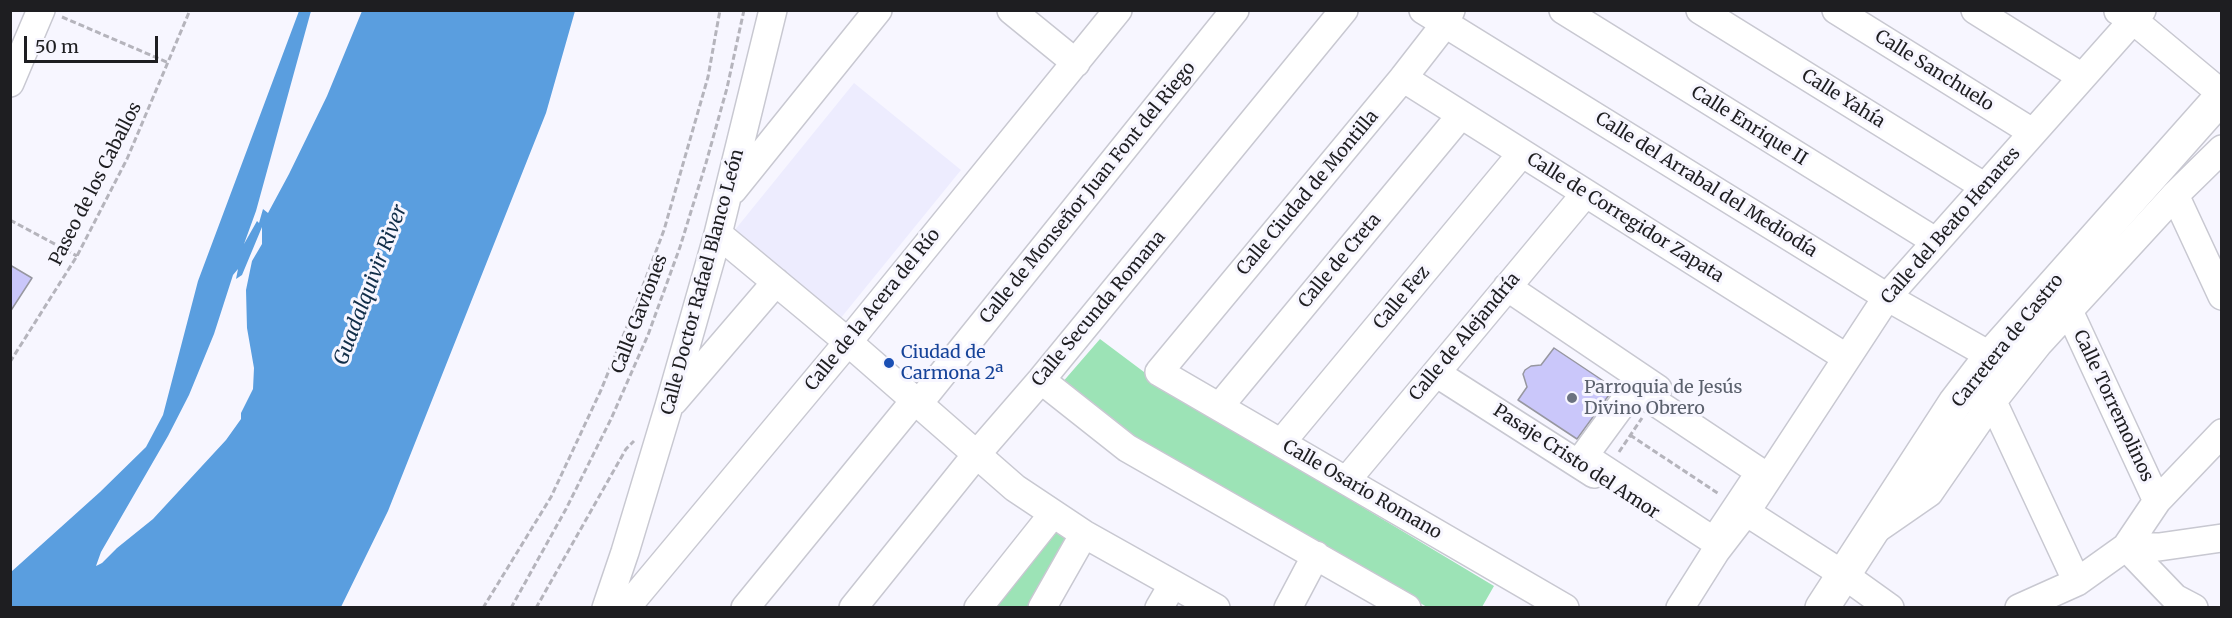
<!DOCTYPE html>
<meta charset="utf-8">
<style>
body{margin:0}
#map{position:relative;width:2232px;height:618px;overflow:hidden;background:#f7f6ff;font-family:Merriweather,serif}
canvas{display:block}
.frame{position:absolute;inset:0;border:12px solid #1e1e21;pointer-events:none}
.scale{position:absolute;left:24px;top:36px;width:134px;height:27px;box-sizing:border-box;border:3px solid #1e1e21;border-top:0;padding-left:8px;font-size:18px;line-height:21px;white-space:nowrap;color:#1e1e21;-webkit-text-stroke:4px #f7f6ff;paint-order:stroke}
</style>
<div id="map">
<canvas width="2232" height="618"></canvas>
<div class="frame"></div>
<div class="scale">50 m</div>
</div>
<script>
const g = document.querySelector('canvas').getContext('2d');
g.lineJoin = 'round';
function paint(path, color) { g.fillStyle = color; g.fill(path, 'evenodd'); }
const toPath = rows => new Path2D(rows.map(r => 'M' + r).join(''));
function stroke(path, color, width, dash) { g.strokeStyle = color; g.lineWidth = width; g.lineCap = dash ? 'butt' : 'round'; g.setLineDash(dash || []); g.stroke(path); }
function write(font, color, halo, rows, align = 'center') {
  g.font = font + ' Merriweather,serif'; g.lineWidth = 6; g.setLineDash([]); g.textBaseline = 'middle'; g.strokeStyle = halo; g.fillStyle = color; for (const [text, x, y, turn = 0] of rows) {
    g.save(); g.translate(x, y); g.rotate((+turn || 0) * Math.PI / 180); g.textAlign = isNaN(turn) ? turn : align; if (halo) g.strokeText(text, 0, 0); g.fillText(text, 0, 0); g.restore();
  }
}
paint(toPath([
 [854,83,961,170,840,319,734,231]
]), '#edecfe');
paint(toPath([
 [1100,339,1172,393,1494,586,1482,607,1427,607,1132,439,1061,384],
 [1054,525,1079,544,1040,607,990,608]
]), '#9ce3b6');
paint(toPath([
 [299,11,311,11,256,211,244,244,257,221,259,223,263,209,268,213,289,174,327,96,362,11,575,11,546,113,388,511,341,607,11,607,11,572,100,492,146,447,163,415,198,281],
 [262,227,262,244,252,261,246,290,247,328,254,368,253,389,241,413,241,419,226,440,153,519,117,548,102,563,96,566,101,552,168,436,189,395,214,334,233,275,238,269,236,279,242,275]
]), '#5a9edf');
const building = toPath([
 [10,265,32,278,10,312,10,265],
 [1554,348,1614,388,1577,439,1518,400,1527,387,1523,374,1525,370,1531,366,1541,365,1554,348]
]);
paint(building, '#cac7fa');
stroke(building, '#9797a0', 1.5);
const minor = toPath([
 [1011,10,1076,63],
 [1423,10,1887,297,1991,356],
 [1451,10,1445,24,1403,78,1159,372,1565,608],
 [1563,10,1935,241],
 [1700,10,1985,187],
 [1836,10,2032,132],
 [1975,10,2082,77],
 [2118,11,2133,20,2222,94],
 [1403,78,1847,358],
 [10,83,41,10],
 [733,190,878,10],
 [2175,195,2222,296],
 [718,234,848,342,1015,488,1084,534,1216,608],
 [1507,287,1658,389],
 [2069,311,2157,501],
 [1436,373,1594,474],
 [1041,380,1127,448,1407,608],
 [1634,388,1760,472,1714,541,1584,456,1634,388],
 [674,401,776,282],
 [1993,402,2077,582],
 [919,403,1235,10],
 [1219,407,1461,115],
 [1281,443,1522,153],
 [1346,481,1585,194],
 [1746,512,1844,575,1890,608],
 [1877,529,1929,493,1989,406,2039,343,2175,195,2222,149],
 [606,608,625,552,669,406,718,234,773,10],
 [626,608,848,342,1118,10],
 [745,608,915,400],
 [853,608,976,455,1041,380,1344,10],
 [978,608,1052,515],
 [1042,608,1084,534],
 [1159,608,1173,584],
 [1288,608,1316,555],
 [1680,608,1716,551,1746,512,1887,297,2142,10],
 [2019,608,2077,582,2126,547,2159,547,2222,538],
 [2194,608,2175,598,2126,547,2157,501,2222,433]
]);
const major = toPath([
 [1822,608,1955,403,1991,356,2222,96]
]);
stroke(minor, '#c8c8d1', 30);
stroke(major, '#c8c8d1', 36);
stroke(toPath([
 [62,17,169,63],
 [10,220,77,256],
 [10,362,77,256,127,159,190,10],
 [1630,435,1719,494],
 [1619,452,1642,418],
 [483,608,551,497,601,390,635,307,664,230,708,77,720,10],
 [511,608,566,509,611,419,648,335,680,247,706,163,727,88,744,10],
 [536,608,626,449,634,441]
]), '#b5b4bc', 3, [6, 3]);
stroke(minor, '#fff', 27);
stroke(major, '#fff', 33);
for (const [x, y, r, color] of [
 [889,363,6,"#1a4fb4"],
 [1572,398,6,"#6b7280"]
]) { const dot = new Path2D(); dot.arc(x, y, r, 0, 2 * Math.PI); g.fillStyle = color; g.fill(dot); stroke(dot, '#f7f6ff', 2); }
write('18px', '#1e1e21', '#f7f6ff', [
 ["Calle Sanchuelo",1934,71,32],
 ["Calle Yahía",1843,99,32],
 ["Calle Enrique II",1749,126,32],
 ["Paseo de los Caballos",96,184,-63],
 ["Calle del Arrabal del Mediodía",1706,185,32],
 ["Calle de Monseñor Juan Font del Riego",1088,193,-51],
 ["Calle Ciudad de Montilla",1308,193,-50],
 ["Calle de Corregidor Zapata",1625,218,32],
 ["Calle del Beato Henares",1951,226,-49],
 ["Calle de Creta",1340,261,-50],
 ["Calle Doctor Rafael Blanco León",703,282,-75],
 ["Calle Fez",1402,298,-50],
 ["Calle Secunda Romana",1099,309,-50],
 ["Calle de la Acera del Río",873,310,-51],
 ["Calle Gaviones",640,314,-69],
 ["Calle de Alejandría",1465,337,-50],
 ["Carretera de Castro",2008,341,-51],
 ["Calle Torremolinos",2113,406,65],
 ["Pasaje Cristo del Amor",1576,462,33],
 ["Calle Osario Romano",1362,490,30]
]);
write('18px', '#164399', '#f7f6ff', [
 ["Ciudad de",901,353],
 ["Carmona 2ª",901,374]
], 'left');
write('18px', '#5b616d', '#f7f6ff', [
 ["Parroquia de Jesús",1584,388],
 ["Divino Obrero",1584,409]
], 'left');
write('italic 20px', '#112e49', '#f7f6ff', [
 ["Guadalquivir River",371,285,-69]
]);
</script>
